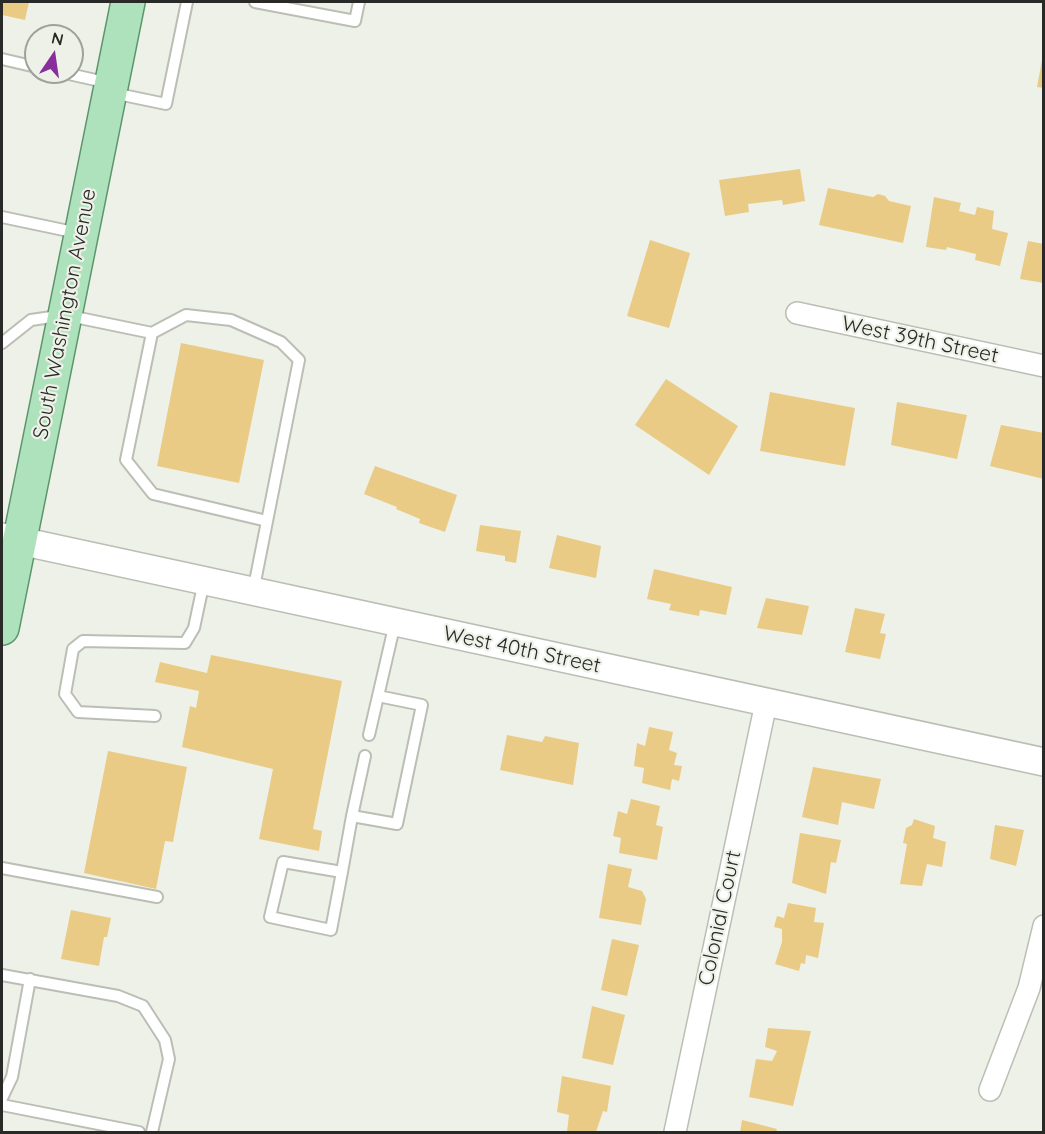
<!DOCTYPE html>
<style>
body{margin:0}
#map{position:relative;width:1045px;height:1134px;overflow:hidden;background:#eef1e7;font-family:Quicksand,sans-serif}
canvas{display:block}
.frame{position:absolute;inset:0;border:3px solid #292a27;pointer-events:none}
.north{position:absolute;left:24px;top:24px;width:60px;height:60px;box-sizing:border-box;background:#eef1e7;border:2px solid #9fa19a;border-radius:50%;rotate:13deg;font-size:16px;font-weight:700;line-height:24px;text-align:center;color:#292a27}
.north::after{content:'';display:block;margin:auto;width:21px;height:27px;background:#892f9b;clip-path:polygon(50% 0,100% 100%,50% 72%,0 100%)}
</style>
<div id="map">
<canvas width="1045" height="1134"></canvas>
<div class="frame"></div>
<div class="north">N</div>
</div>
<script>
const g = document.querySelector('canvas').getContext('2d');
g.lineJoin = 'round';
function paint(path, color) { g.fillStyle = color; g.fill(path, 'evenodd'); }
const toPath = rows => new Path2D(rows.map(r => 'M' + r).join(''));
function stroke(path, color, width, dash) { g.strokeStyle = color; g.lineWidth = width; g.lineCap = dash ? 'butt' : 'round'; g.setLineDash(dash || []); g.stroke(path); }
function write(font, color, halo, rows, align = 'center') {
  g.font = font + ' Quicksand,sans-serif'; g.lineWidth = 4.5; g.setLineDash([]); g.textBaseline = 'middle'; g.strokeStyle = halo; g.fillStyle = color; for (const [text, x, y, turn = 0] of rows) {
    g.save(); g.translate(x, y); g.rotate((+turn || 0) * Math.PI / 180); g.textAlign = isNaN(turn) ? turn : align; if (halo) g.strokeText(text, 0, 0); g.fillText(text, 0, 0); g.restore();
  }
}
paint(toPath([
 [2,2,29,2,25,20,2,15],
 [1042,60,1044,60,1044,88,1037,87],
 [800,169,805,201,783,205,782,200,748,204,749,212,725,216,719,180],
 [828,188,873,197,878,194,885,196,889,201,911,206,903,243,819,225],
 [934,197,961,203,959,211,975,215,977,207,994,211,992,229,1008,233,1000,266,975,260,976,254,947,247,946,250,926,247],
 [650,240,690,253,669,328,627,316],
 [1028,241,1044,244,1044,283,1020,279],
 [181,343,264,360,239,483,157,466],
 [666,379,738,426,709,475,635,425],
 [770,392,855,408,845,466,760,451],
 [897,402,967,415,957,459,891,445],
 [1001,425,1044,433,1044,479,990,466],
 [375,466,457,495,445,532,419,523,420,519,396,509,397,507,364,494],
 [480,525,521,531,516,563,505,561,505,556,476,551],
 [557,535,601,546,596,578,549,568],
 [654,569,732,587,726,615,700,610,699,616,669,610,671,604,647,599],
 [766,598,809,606,802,635,757,628],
 [855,608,885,614,880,633,886,634,880,659,845,652],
 [211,655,342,681,313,829,322,831,319,851,259,839,273,769,182,747,190,706,196,708,199,691,155,682,160,662,207,673],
 [649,727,673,732,669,750,677,753,674,765,682,766,679,781,672,779,670,790,642,783,644,768,634,766,637,743,645,746],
 [507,735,542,742,545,736,579,743,573,785,500,770],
 [108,751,187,767,173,842,165,841,156,889,84,873],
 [813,767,881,779,874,809,842,802,838,825,802,817],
 [631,799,660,806,656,825,663,827,657,860,619,853,621,838,613,836,618,811,627,814],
 [914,819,935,826,933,838,946,842,942,867,927,864,922,886,900,884,907,844,903,843,906,828,912,825],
 [995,825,1024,830,1016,866,990,859],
 [800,833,841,840,836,863,831,862,826,894,792,883],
 [608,864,632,869,628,887,642,891,646,899,641,925,599,918],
 [788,903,816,908,814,922,824,923,818,958,806,955,805,964,801,963,799,971,775,964,782,942,782,929,774,927,777,916,784,918],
 [71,910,111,918,107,937,104,937,99,966,61,959],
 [612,939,639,945,627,996,601,990],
 [592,1006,625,1015,613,1065,582,1058],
 [768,1028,811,1031,793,1106,749,1097,756,1059,772,1061,777,1051,765,1047],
 [562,1076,611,1086,607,1112,603,1111,596,1132,567,1132,569,1115,557,1112],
 [742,1120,777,1129,776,1132,740,1132]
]), '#e9cb85');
const service = toPath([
 [255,2,355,21,359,2],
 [2,59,36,67],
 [60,72,109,83],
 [113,93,166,104,187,2],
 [2,217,78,233],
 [152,333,126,460,153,494,267,521],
 [2,343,31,320,65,315,152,333,186,315,231,320,281,342,299,360,253,592],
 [155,716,78,712,65,694,73,649,83,641,185,643,194,628,204,581],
 [369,735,395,623],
 [352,816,397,824,422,705,378,696],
 [2,868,157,897],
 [342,872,283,862,270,917,331,930,342,872,352,816,365,756],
 [2,975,118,996,143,1006,165,1040,169,1059,152,1132],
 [2,1098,12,1077,30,979],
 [2,1105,139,1132]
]);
const minor = toPath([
 [797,313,1044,366],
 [990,1090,1029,988,1044,926],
 [675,1132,766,703]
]);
const tertiary = toPath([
 [2,537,1044,762]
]);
const primary = toPath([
 [2,628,128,2]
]);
stroke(service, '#bbbeb4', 14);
stroke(minor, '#bbbeb4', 24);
stroke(tertiary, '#bbbeb4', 30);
stroke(primary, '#5c956b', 36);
stroke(service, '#fff', 10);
stroke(minor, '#fff', 21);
stroke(tertiary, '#fff', 27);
stroke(primary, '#aee2bc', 33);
write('21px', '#292a27', '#eef1e7', [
 ["South Washington Avenue",65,314,-79],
 ["West 39th Street",920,340,12],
 ["West 40th Street",522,650,12],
 ["Colonial Court",720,918,-78]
]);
</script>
